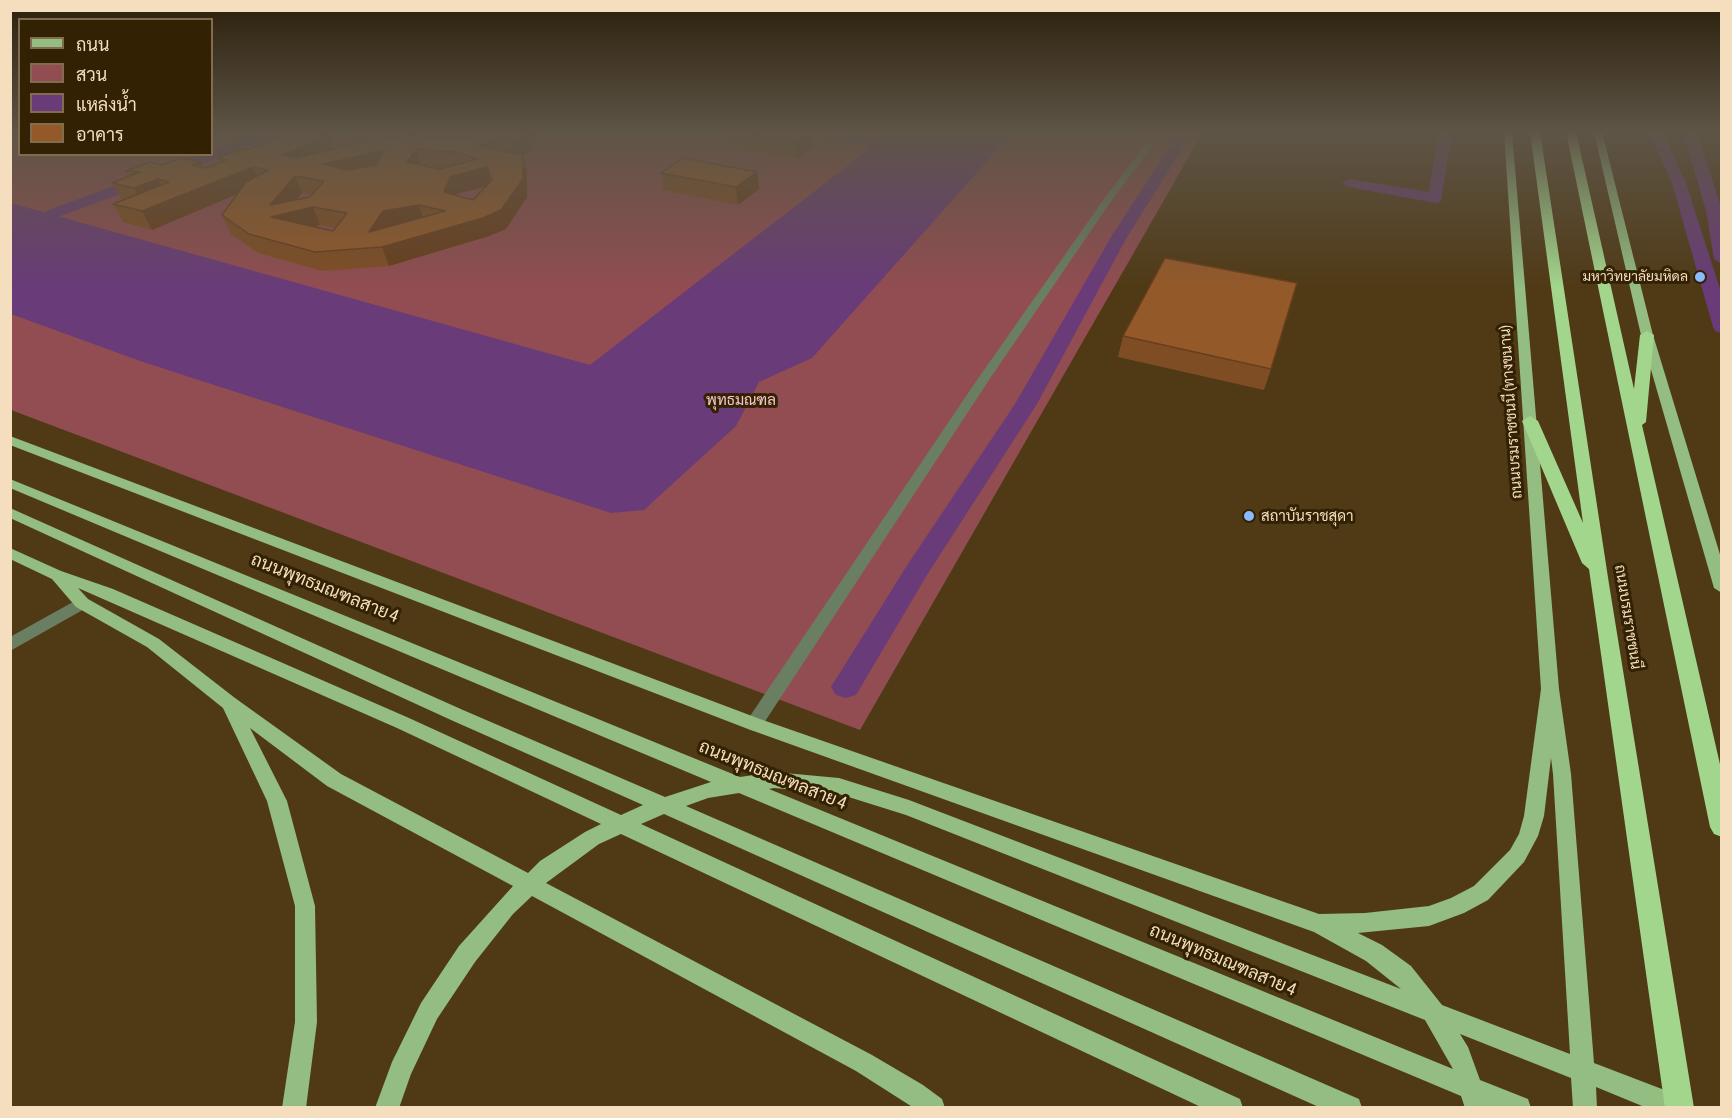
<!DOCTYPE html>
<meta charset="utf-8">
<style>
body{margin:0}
#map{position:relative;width:1732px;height:1118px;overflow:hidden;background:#503a16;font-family:"Asap Condensed",Sarabun,sans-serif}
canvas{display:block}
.frame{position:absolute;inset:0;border:12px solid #f5debe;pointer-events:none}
.legend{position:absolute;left:18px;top:18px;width:195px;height:138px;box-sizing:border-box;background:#332104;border:2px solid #816d4e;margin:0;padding:8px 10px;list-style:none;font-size:18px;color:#f5debe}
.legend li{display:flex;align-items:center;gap:12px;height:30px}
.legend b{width:30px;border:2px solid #816d4e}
</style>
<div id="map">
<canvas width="1732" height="1118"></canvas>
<div class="frame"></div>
<ul class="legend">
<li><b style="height:8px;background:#93bd81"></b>ถนน</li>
<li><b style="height:16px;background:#914d51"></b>สวน</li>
<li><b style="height:16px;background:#693b79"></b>แหล่งน้ำ</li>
<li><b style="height:16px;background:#945929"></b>อาคาร</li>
</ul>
</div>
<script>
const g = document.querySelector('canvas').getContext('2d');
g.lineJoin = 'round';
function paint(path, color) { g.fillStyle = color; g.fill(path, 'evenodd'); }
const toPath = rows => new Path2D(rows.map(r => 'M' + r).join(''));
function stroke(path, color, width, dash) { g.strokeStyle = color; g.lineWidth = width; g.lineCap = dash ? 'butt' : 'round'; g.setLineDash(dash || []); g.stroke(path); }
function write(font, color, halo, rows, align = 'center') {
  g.font = font + ' "Asap Condensed",Sarabun,sans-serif'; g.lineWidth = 6; g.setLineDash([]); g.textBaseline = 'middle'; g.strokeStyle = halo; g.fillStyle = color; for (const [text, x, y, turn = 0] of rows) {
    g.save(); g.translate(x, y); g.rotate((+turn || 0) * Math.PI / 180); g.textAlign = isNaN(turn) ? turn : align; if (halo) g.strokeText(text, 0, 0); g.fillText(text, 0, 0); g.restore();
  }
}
paint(toPath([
 [10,132,19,132,20,154,212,154,212,132,1203,132,860,730,11,410]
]), '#914d51');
paint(toPath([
 [891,132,1013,132,812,358,759,382,736,426,644,510,611,513,143,362,11,314,11,203,590,365]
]), '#693b79');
paint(toPath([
 [262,132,281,132,279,135,58,217,52,219,44,214,46,211,200,154,212,154,212,150,262,132],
 [798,132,828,132,876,140,883,144,876,148,805,136,798,132],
 [1179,132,1193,132,1127,237,1037,404,927,575,856,695,846,698,836,695,831,687,836,679,908,564,1015,404,1111,237,1179,132],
 [1438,132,1452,132,1441,201,1436,203,1349,187,1342,183,1349,179,1429,192,1438,132],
 [1649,132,1663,132,1686,183,1722,295,1722,333,1715,331,1713,327,1672,183,1649,132],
 [1683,132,1697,132,1722,210,1722,264,1714,259,1706,211,1683,132]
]), '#693b79');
paint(toPath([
 [1155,132,1163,132,1112,200,989,380,760,729,754,731,748,729,745,724,748,719,977,380,1106,196,1155,132],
 [82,597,88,599,90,603,88,607,10,651,10,637,82,597]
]), '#6a7f62');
paint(toPath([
 [1504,132,1512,132,1559,689,1571,774,1594,1063,1688,1099,1691,1108,1647,1108,1596,1087,1597,1108,1573,1108,1571,1078,1460,1034,1468,1047,1480,1080,1528,1099,1531,1108,1465,1108,1461,1096,739,793,708,798,686,806,1359,1099,1362,1108,1321,1108,664,814,641,824,1240,1099,1243,1108,1203,1108,621,834,599,844,546,883,872,1055,923,1085,942,1099,945,1108,914,1108,856,1071,532,896,513,914,475,962,437,1019,411,1074,399,1108,375,1108,392,1062,421,1003,459,946,513,886,327,786,250,728,287,801,315,906,317,1022,306,1108,282,1108,295,1022,295,906,267,801,223,708,147,647,76,607,52,579,10,559,10,548,61,571,113,589,409,718,621,815,643,805,451,720,10,518,10,508,463,710,665,797,711,782,10,488,10,479,740,777,774,772,839,778,909,800,1401,989,1366,961,1314,932,748,729,10,445,10,436,760,719,1319,914,1365,913,1429,906,1451,898,1474,886,1510,850,1519,834,1524,816,1541,689,1504,132],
 [78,588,397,728,601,824,585,832,540,861,528,873,341,774,235,698,159,639,88,599,78,588],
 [1551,758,1553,774,1570,1054,1442,1005,1411,966,1382,945,1358,933,1429,926,1464,913,1488,900,1524,862,1538,836,1544,816,1551,758],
 [774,788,839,794,906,815,1425,1020,1453,1069,769,789,774,788],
 [1594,132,1602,132,1653,335,1722,561,1722,593,1714,588,1641,335,1594,132]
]), '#93bd81');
paint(toPath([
 [1530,132,1540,132,1609,584,1694,1108,1665,1108,1589,569,1582,563,1522,421,1530,416,1538,421,1583,523,1530,132],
 [1566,132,1576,132,1634,389,1640,335,1647,331,1654,335,1646,422,1642,425,1722,773,1722,837,1714,834,1710,827,1566,132]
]), '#a3d68d');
paint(toPath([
 [460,132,535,132,537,139,531,142,533,150,523,155,527,172,527,197,506,229,489,236,389,266,323,271,258,253,231,234,222,215,237,194,152,230,123,222,113,204,122,200,112,183,129,176,126,171,162,165,200,162,202,167,206,168,220,162,218,158,460,139,458,133],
 [487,186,473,200,455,195,456,194],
 [302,193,312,195,310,197,297,200],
 [320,225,336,228,333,231,314,227],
 [725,132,813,132,814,146,797,159,727,147],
 [757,172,759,189,738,205,663,190,661,173],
 [1123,336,1271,369,1264,390,1118,357]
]), '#7f4d23');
paint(toPath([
 [515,132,535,132,537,139,531,142,533,150,523,155,527,172,527,197,506,229,489,236,389,266,382,247,483,218,515,159,511,142],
 [809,132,813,132,814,146,797,159,796,142],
 [328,136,334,153,289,173,282,155],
 [495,139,500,156,480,146],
 [417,149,422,167,407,162],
 [384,150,390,167,330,182,323,164],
 [200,162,208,179,192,165],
 [253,167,261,184,152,230,142,211],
 [487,167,492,185,456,194,450,211,444,192,450,177],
 [757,172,759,189,738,205,736,187],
 [295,176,302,193,286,213,313,207,320,225,279,236,271,217,270,205],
 [158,179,167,197,143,206,134,188],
 [419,205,425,224,369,232,383,211]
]), '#683e1d');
const building = toPath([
 [292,132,306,132,328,136,282,155,297,158,348,145,409,135,465,140,471,136,458,133,460,132,522,132,529,133,511,142,495,139,480,146,523,155,523,179,501,210,483,218,382,247,315,252,249,234,222,215,246,182,268,170,253,167,142,211,113,204,169,182,158,179,134,188,112,183,140,172,126,171,150,162,162,165,181,158,200,162,192,165,206,168,226,160,218,158,241,149,247,150,292,132],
 [417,149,454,152,478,159,440,169,407,162,417,149],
 [384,150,376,165,347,170,323,164,384,150],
 [487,167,492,180,473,200,444,192,450,177,487,167],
 [295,176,324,181,310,197,270,205,295,176],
 [419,205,445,211,369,232,383,211,419,205],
 [313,207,347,213,333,231,271,217,313,207],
 [738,132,809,132,796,142,738,132],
 [683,158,757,172,736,187,661,173,683,158],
 [1165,258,1297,283,1271,369,1123,336,1165,258]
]);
paint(building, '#945929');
stroke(building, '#683e1d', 1.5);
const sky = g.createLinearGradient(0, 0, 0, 288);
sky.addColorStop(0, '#2c200c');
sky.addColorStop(0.46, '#5e5547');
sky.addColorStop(1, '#5e554700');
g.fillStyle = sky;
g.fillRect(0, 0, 1732, 288);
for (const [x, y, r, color] of [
 [1700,277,6,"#8abafc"],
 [1249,516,6,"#8abafc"]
]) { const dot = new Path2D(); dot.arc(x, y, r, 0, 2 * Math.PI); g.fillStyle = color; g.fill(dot); stroke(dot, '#332104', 2); }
write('14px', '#f5debe', '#332104', [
 ["มหาวิทยาลัยมหิดล",1688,277]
], 'right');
write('15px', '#f7c6c7', '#332104', [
 ["พุทธมณฑล",741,400]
]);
write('15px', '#f5debe', '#332104', [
 ["ถนนบรมราชชนนี (ทางขนาน)",1511,412,-94],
 ["ถนนบรมราชชนนี",1628,617,81]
]);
write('15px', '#f5debe', '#332104', [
 ["สถาบันราชสุดา",1261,516]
], 'left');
write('18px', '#f5debe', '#332104', [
 ["ถนนพุทธมณฑลสาย 4",325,588,22],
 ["ถนนพุทธมณฑลสาย 4",773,775,22],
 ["ถนนพุทธมณฑลสาย 4",1223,960,23]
]);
</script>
